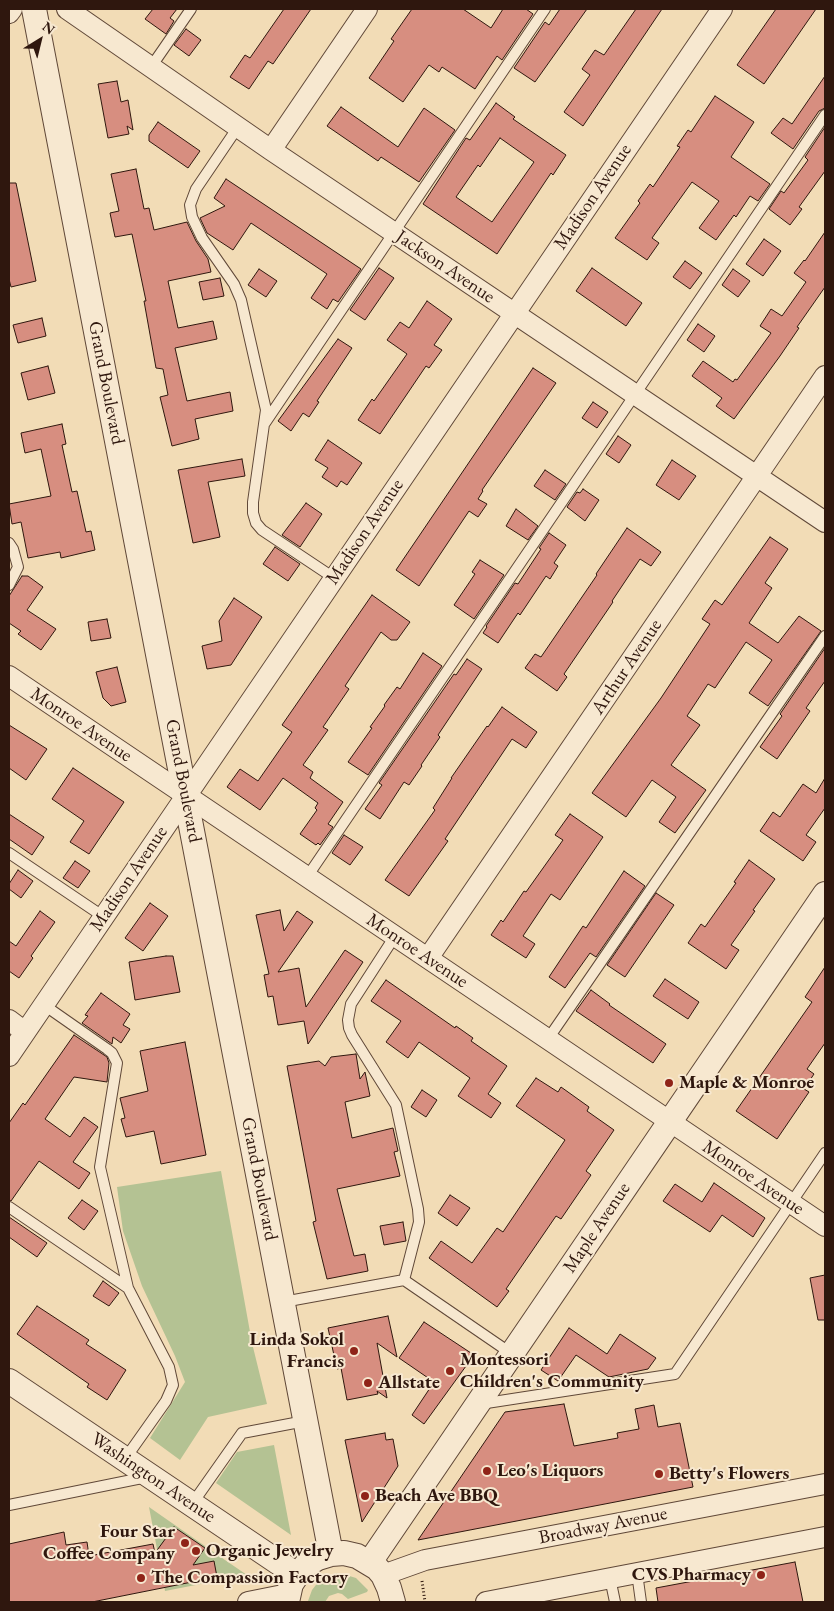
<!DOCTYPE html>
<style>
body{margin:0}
#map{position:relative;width:834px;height:1611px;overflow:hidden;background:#f2dcb6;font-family:"EB Garamond",serif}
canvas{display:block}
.frame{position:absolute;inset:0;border:10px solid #2f170e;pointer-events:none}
.north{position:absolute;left:15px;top:15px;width:50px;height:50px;-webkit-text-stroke:4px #f7e8d0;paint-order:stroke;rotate:36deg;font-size:14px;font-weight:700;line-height:20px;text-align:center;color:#2f170e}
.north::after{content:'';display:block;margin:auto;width:18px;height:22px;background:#2f170e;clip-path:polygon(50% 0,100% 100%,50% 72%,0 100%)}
</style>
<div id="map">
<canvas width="834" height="1611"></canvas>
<div class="frame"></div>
<div class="north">N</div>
</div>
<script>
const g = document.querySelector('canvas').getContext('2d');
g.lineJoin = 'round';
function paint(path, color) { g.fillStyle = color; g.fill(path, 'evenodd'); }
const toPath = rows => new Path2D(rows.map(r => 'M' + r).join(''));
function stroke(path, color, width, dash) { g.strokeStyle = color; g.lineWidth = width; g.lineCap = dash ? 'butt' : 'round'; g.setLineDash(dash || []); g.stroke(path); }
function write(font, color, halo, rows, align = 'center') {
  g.font = font + ' "EB Garamond",serif'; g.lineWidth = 4; g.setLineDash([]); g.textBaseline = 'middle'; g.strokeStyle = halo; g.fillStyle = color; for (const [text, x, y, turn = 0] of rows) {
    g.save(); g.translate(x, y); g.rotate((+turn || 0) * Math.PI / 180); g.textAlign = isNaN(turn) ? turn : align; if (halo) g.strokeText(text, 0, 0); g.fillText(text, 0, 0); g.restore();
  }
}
paint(toPath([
 [221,1171,252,1343,267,1404,208,1417,180,1460,150,1438,185,1382,175,1356,142,1286,123,1231,117,1187],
 [274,1445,291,1535,216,1483,237,1452],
 [149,1507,225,1560,247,1575,165,1591],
 [336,1573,343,1574,356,1578,368,1590,367,1592,348,1599,342,1594,338,1593,329,1596,325,1602,308,1601,312,1590,319,1581]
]), '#b4c293');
const building = toPath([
 [153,9,177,9,170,18,174,21,166,34,145,19,153,9],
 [284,9,311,9,273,64,268,61,249,89,230,77,245,55,250,58,284,9],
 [412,9,463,9,491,28,503,9,526,9,533,14,502,60,497,56,475,89,442,67,439,72,429,65,403,102,369,78,394,41,391,39,412,9],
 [560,9,587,9,535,82,514,68,545,22,549,25,560,9],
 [636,9,662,9,583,126,564,112,590,75,582,69,595,50,604,55,636,9],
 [776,9,816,9,764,84,737,65,776,9],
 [186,29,201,40,189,56,174,45,186,29],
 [825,76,825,108,819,111,793,149,771,133,783,118,792,124,825,76],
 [117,81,121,102,128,100,133,130,127,126,129,134,108,138,98,84,117,81],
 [715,96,754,122,731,157,770,184,758,201,750,196,736,217,734,215,716,240,699,228,719,201,692,182,652,238,659,243,647,260,615,238,640,203,638,201,650,184,653,187,680,147,677,146,688,130,691,132,715,96],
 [496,103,515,117,513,119,566,155,553,175,551,173,497,254,423,204,466,138,470,140,496,103],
 [500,138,534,162,492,222,456,197,478,165,480,167,500,138],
 [341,107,398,147,424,108,455,130,419,182,381,157,378,161,327,126,341,107],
 [158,122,200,151,188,168,149,141,149,135,158,122],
 [825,127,825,171,799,207,802,209,790,225,769,209,781,191,784,193,808,160,805,157,825,127],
 [136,169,144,209,149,208,154,230,187,222,196,241,208,259,211,272,168,281,178,328,213,321,217,339,175,348,187,401,230,392,233,411,195,419,199,439,172,446,160,397,168,395,163,369,156,368,144,301,146,301,132,234,115,237,110,213,119,211,111,174,136,169],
 [226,179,361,269,338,302,333,299,327,309,311,298,327,274,251,223,233,250,207,233,200,218,225,206,214,198,226,179],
 [9,183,16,183,36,281,11,287,9,279,9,183],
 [825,232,825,287,797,327,799,328,780,356,734,419,716,406,722,398,692,376,703,361,733,382,735,379,737,380,771,333,760,326,771,309,782,316,806,282,794,273,804,260,805,261,825,232],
 [764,239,781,251,763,276,746,264,764,239],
 [685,261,702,273,690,289,673,277,685,261],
 [379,268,394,278,365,320,350,310,379,268],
 [592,268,642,303,626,326,576,291,592,268],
 [259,269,277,281,266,297,248,285,259,269],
 [733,269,750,281,738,297,722,285,733,269],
 [220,278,224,296,203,300,199,282,220,278],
 [427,301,452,319,434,345,442,350,429,368,426,366,380,434,358,420,372,399,374,401,407,354,387,340,400,322,409,328,427,301],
 [42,318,46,336,18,343,13,325,42,318],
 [698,324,715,336,704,352,687,340,698,324],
 [338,339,352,348,317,401,319,402,309,417,303,413,291,431,278,421,338,339],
 [48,366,55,393,28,400,21,373,48,366],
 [533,368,556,383,482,490,483,491,478,499,487,504,478,517,469,511,419,586,396,570,533,368],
 [593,402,608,412,597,428,582,418,593,402],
 [62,424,66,444,62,445,72,492,77,491,86,532,91,531,95,550,61,558,60,552,28,558,21,522,12,524,9,504,51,496,41,449,25,453,21,433,62,424],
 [618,436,631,445,619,463,606,454,618,436],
 [328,440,362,463,347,485,341,481,337,487,322,477,328,468,315,460,328,440],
 [242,459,245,476,208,482,220,537,193,543,178,470,242,459],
 [672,460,696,476,679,500,656,485,672,460],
 [545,470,566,484,555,500,534,486,545,470],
 [583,489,599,500,585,521,567,507,577,492,580,493,583,489],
 [306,503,322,514,300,547,282,535,306,503],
 [516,509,538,526,528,540,506,526,516,509],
 [627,528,661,552,651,566,640,559,612,601,613,602,564,674,567,677,557,691,525,668,535,654,541,657,597,575,596,574,627,528],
 [549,533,566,545,554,563,558,566,550,579,546,576,520,615,518,613,498,643,483,633,487,627,486,626,515,583,518,584,541,549,539,548,549,533],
 [770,537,788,549,765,583,772,588,749,623,778,643,799,616,821,631,768,706,749,693,772,660,746,642,715,688,708,684,687,716,700,725,671,765,706,790,675,833,659,822,676,797,652,780,626,817,592,793,661,698,710,624,702,619,715,600,722,605,770,537],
 [275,547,300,564,288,581,263,564,275,547],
 [480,560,504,575,474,619,454,605,475,574,472,572,480,560],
 [22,576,28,576,43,587,27,610,56,629,41,650,18,634,21,631,9,623,9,596,22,576],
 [372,595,410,622,397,640,391,640,381,632,345,686,349,689,323,727,328,730,303,765,313,772,310,778,343,802,328,824,333,827,320,845,318,843,316,845,300,834,317,810,315,808,318,803,283,778,260,810,227,787,240,769,258,781,292,732,282,725,372,595],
 [234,598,262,617,231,665,207,669,202,646,222,641,219,621,234,598],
 [107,619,111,638,91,641,88,622,107,619],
 [825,648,825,681,806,708,810,711,777,759,760,747,782,716,780,714,825,648],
 [423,653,442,666,368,775,348,762,372,728,370,727,385,706,384,705,397,687,400,689,423,653],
 [467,659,482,669,438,735,440,737,421,765,422,766,409,785,404,782,380,819,365,809,382,785,379,783,454,674,456,675,467,659],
 [117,667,126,702,111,706,103,698,96,672,117,667],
 [502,707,537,732,526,748,512,739,445,839,448,841,409,896,385,880,435,810,433,808,452,778,451,778,487,726,488,727,502,707],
 [9,725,47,749,26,780,9,768,9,725],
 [73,768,124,802,89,854,70,842,84,821,52,799,73,768],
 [825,778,825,808,806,835,816,842,803,861,760,831,773,812,780,817,803,784,816,793,825,778],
 [9,814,44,837,32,855,9,839,9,814],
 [570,814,603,837,560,900,551,894,523,936,535,944,526,958,491,935,501,920,503,922,524,891,526,892,563,840,555,835,570,814],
 [344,835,363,847,350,865,332,853,344,835],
 [749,860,775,879,753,910,755,911,731,945,739,950,726,969,688,943,701,924,705,927,736,883,734,882,749,860],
 [75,861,90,871,78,888,63,878,75,861],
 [18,870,33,881,21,898,9,889,9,884,18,870],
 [624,871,645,886,596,957,590,953,565,988,549,977,583,926,586,928,624,871],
 [656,893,674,905,625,977,607,965,656,893],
 [150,903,168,916,143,951,125,938,150,903],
 [280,910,284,931,297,911,313,922,278,972,299,968,306,1007,345,950,363,962,308,1044,304,1021,278,1025,273,996,268,997,264,975,269,974,256,915,280,910],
 [40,911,55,922,31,956,33,958,19,978,9,971,9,941,16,946,40,911],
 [166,956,173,956,180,992,135,1000,129,962,166,956],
 [825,967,825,1043,807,1069,814,1074,804,1089,809,1092,777,1139,736,1111,812,1002,805,997,825,967],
 [665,979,699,1002,688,1019,653,996,665,979],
 [386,980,455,1028,456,1026,473,1038,471,1041,507,1066,488,1094,501,1103,491,1118,458,1096,470,1078,419,1042,408,1058,386,1042,401,1021,371,1001,386,980],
 [591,990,610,1004,609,1005,666,1044,653,1063,576,1011,591,990],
 [101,993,130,1014,123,1025,130,1029,121,1043,113,1037,112,1044,82,1023,88,1016,85,1015,101,993],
 [74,1035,107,1057,109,1063,107,1082,74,1077,45,1119,70,1137,84,1117,98,1127,73,1162,90,1173,79,1189,39,1161,11,1201,9,1200,9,1123,23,1103,25,1105,74,1035],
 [185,1042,206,1155,161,1164,154,1131,126,1137,121,1119,125,1118,120,1098,148,1091,140,1051,185,1042],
 [356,1054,360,1079,365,1072,370,1096,345,1102,352,1138,393,1128,398,1151,394,1152,400,1176,337,1189,354,1256,365,1254,368,1271,327,1279,313,1222,316,1221,287,1066,319,1061,325,1066,331,1057,356,1054],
 [536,1078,558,1092,561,1087,589,1107,587,1111,614,1130,586,1171,591,1175,561,1219,556,1216,506,1289,509,1291,497,1307,429,1258,441,1241,472,1263,497,1228,503,1232,565,1140,516,1106,536,1078],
 [422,1090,437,1100,426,1117,411,1107,422,1090],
 [714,1183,765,1218,753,1237,722,1215,710,1232,663,1201,675,1184,702,1202,714,1183],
 [450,1195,470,1208,457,1226,438,1213,450,1195],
 [82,1200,98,1211,84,1230,68,1218,82,1200],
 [9,1217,47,1243,37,1257,9,1237,9,1217],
 [403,1222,406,1241,384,1245,380,1226,403,1222],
 [825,1275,825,1320,818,1320,810,1278,825,1275],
 [103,1281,119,1293,109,1306,93,1296,103,1281],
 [37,1306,89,1340,86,1344,126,1370,107,1400,87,1387,89,1384,17,1334,37,1306],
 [388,1316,397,1357,377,1343,387,1398,377,1391,378,1394,347,1400,341,1368,337,1369,328,1328,388,1316],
 [424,1322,474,1355,424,1424,412,1415,434,1382,399,1358,424,1322],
 [569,1328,607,1354,620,1334,656,1358,648,1369,609,1377,576,1355,558,1381,541,1370,569,1328],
 [564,1404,574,1446,618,1438,617,1433,639,1429,635,1409,654,1405,658,1427,680,1423,693,1487,418,1540,505,1412,564,1404],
 [385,1433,386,1440,393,1439,398,1466,362,1522,345,1440,385,1433],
 [174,1527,205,1548,193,1565,214,1561,217,1577,92,1602,9,1602,9,1544,64,1532,66,1545,87,1542,89,1556,153,1544,155,1553,174,1527],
 [795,1562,803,1602,658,1602,656,1588,795,1562]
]);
paint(building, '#d78e80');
stroke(building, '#2f170e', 1);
const service = toPath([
 [151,67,191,9],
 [238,127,196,189,190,205,192,217,202,238,234,284,241,300,266,410,253,502,253,513,256,523,262,530,334,578],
 [265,423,545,9],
 [9,543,13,549,18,567,9,585],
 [9,853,104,917],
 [307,877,825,115],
 [395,936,351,1004,348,1020,349,1028,352,1035,396,1105,418,1209,419,1222,404,1280],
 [44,1005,107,1049,112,1053,117,1063,100,1167,128,1288,169,1367,173,1385,166,1401,125,1459],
 [548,1039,825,636],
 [9,1207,128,1288],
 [283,1302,404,1280,512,1354],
 [480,1404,675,1374,825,1153],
 [192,1504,242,1433,305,1421],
 [9,1505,147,1477],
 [637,1573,641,1602],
 [610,1578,615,1602]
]);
const minor = toPath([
 [67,9,271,150,825,522],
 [9,13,12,9],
 [271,150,367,9],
 [9,676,825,1226],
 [428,958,825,376],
 [9,1020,25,1032],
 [9,1056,722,9],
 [383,1575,425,1560,825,1484],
 [248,1602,288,1594],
 [486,1602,825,1537]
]);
const tertiary = toPath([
 [34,9,331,1554],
 [9,1381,297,1575],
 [370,1562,825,894],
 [287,1602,291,1584,297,1575,306,1565,318,1558,331,1554,344,1553,357,1556,377,1568,383,1575,389,1588,393,1602]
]);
stroke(service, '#604838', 12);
stroke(minor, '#604838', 22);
stroke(tertiary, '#604838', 26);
stroke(toPath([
 [422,1581,425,1602]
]), '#2f170e', 3, [1, 2.5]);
stroke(service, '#f7e8d0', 10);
stroke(minor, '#f7e8d0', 20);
stroke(tertiary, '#f7e8d0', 24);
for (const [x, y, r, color] of [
 [669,1083,5,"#8f2418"],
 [354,1351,5,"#8f2418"],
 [450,1371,5,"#8f2418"],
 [368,1383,5,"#8f2418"],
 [487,1471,5,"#8f2418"],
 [659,1474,5,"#8f2418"],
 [365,1496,5,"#8f2418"],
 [185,1543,5,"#8f2418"],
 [196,1551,5,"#8f2418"],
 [761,1575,5,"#8f2418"],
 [141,1578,5,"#8f2418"]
]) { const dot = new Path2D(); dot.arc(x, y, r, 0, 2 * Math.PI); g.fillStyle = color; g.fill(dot); stroke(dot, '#f7e8d0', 2); }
write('19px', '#2f170e', '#f7e8d0', [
 ["Madison Avenue",593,197,-56],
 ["Jackson Avenue",445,267,34],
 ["Grand Boulevard",106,383,79],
 ["Madison Avenue",365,532,-56],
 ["Arthur Avenue",627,667,-56],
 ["Monroe Avenue",81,725,34],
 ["Grand Boulevard",183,781,79],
 ["Madison Avenue",129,879,-56],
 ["Monroe Avenue",417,951,34],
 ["Monroe Avenue",753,1178,34],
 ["Grand Boulevard",259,1179,79],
 ["Maple Avenue",597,1228,-56],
 ["Washington Avenue",153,1478,34],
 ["Broadway Avenue",603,1526,-11]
]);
write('bold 19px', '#2f170e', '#f7e8d0', [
 ["Maple & Monroe",679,1083],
 ["Linda Sokol",344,1340,"right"],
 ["Francis",344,1362,"right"],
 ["Montessori",460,1360],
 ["Children's Community",460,1382],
 ["Allstate",378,1383],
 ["Leo's Liquors",497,1471],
 ["Betty's Flowers",669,1474],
 ["Beach Ave BBQ",375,1496],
 ["Four Star",175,1532,"right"],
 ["Coffee Company",175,1554,"right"],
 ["Organic Jewelry",206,1551],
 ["CVS Pharmacy",751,1575,"right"],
 ["The Compassion Factory",151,1578]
], 'left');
</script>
